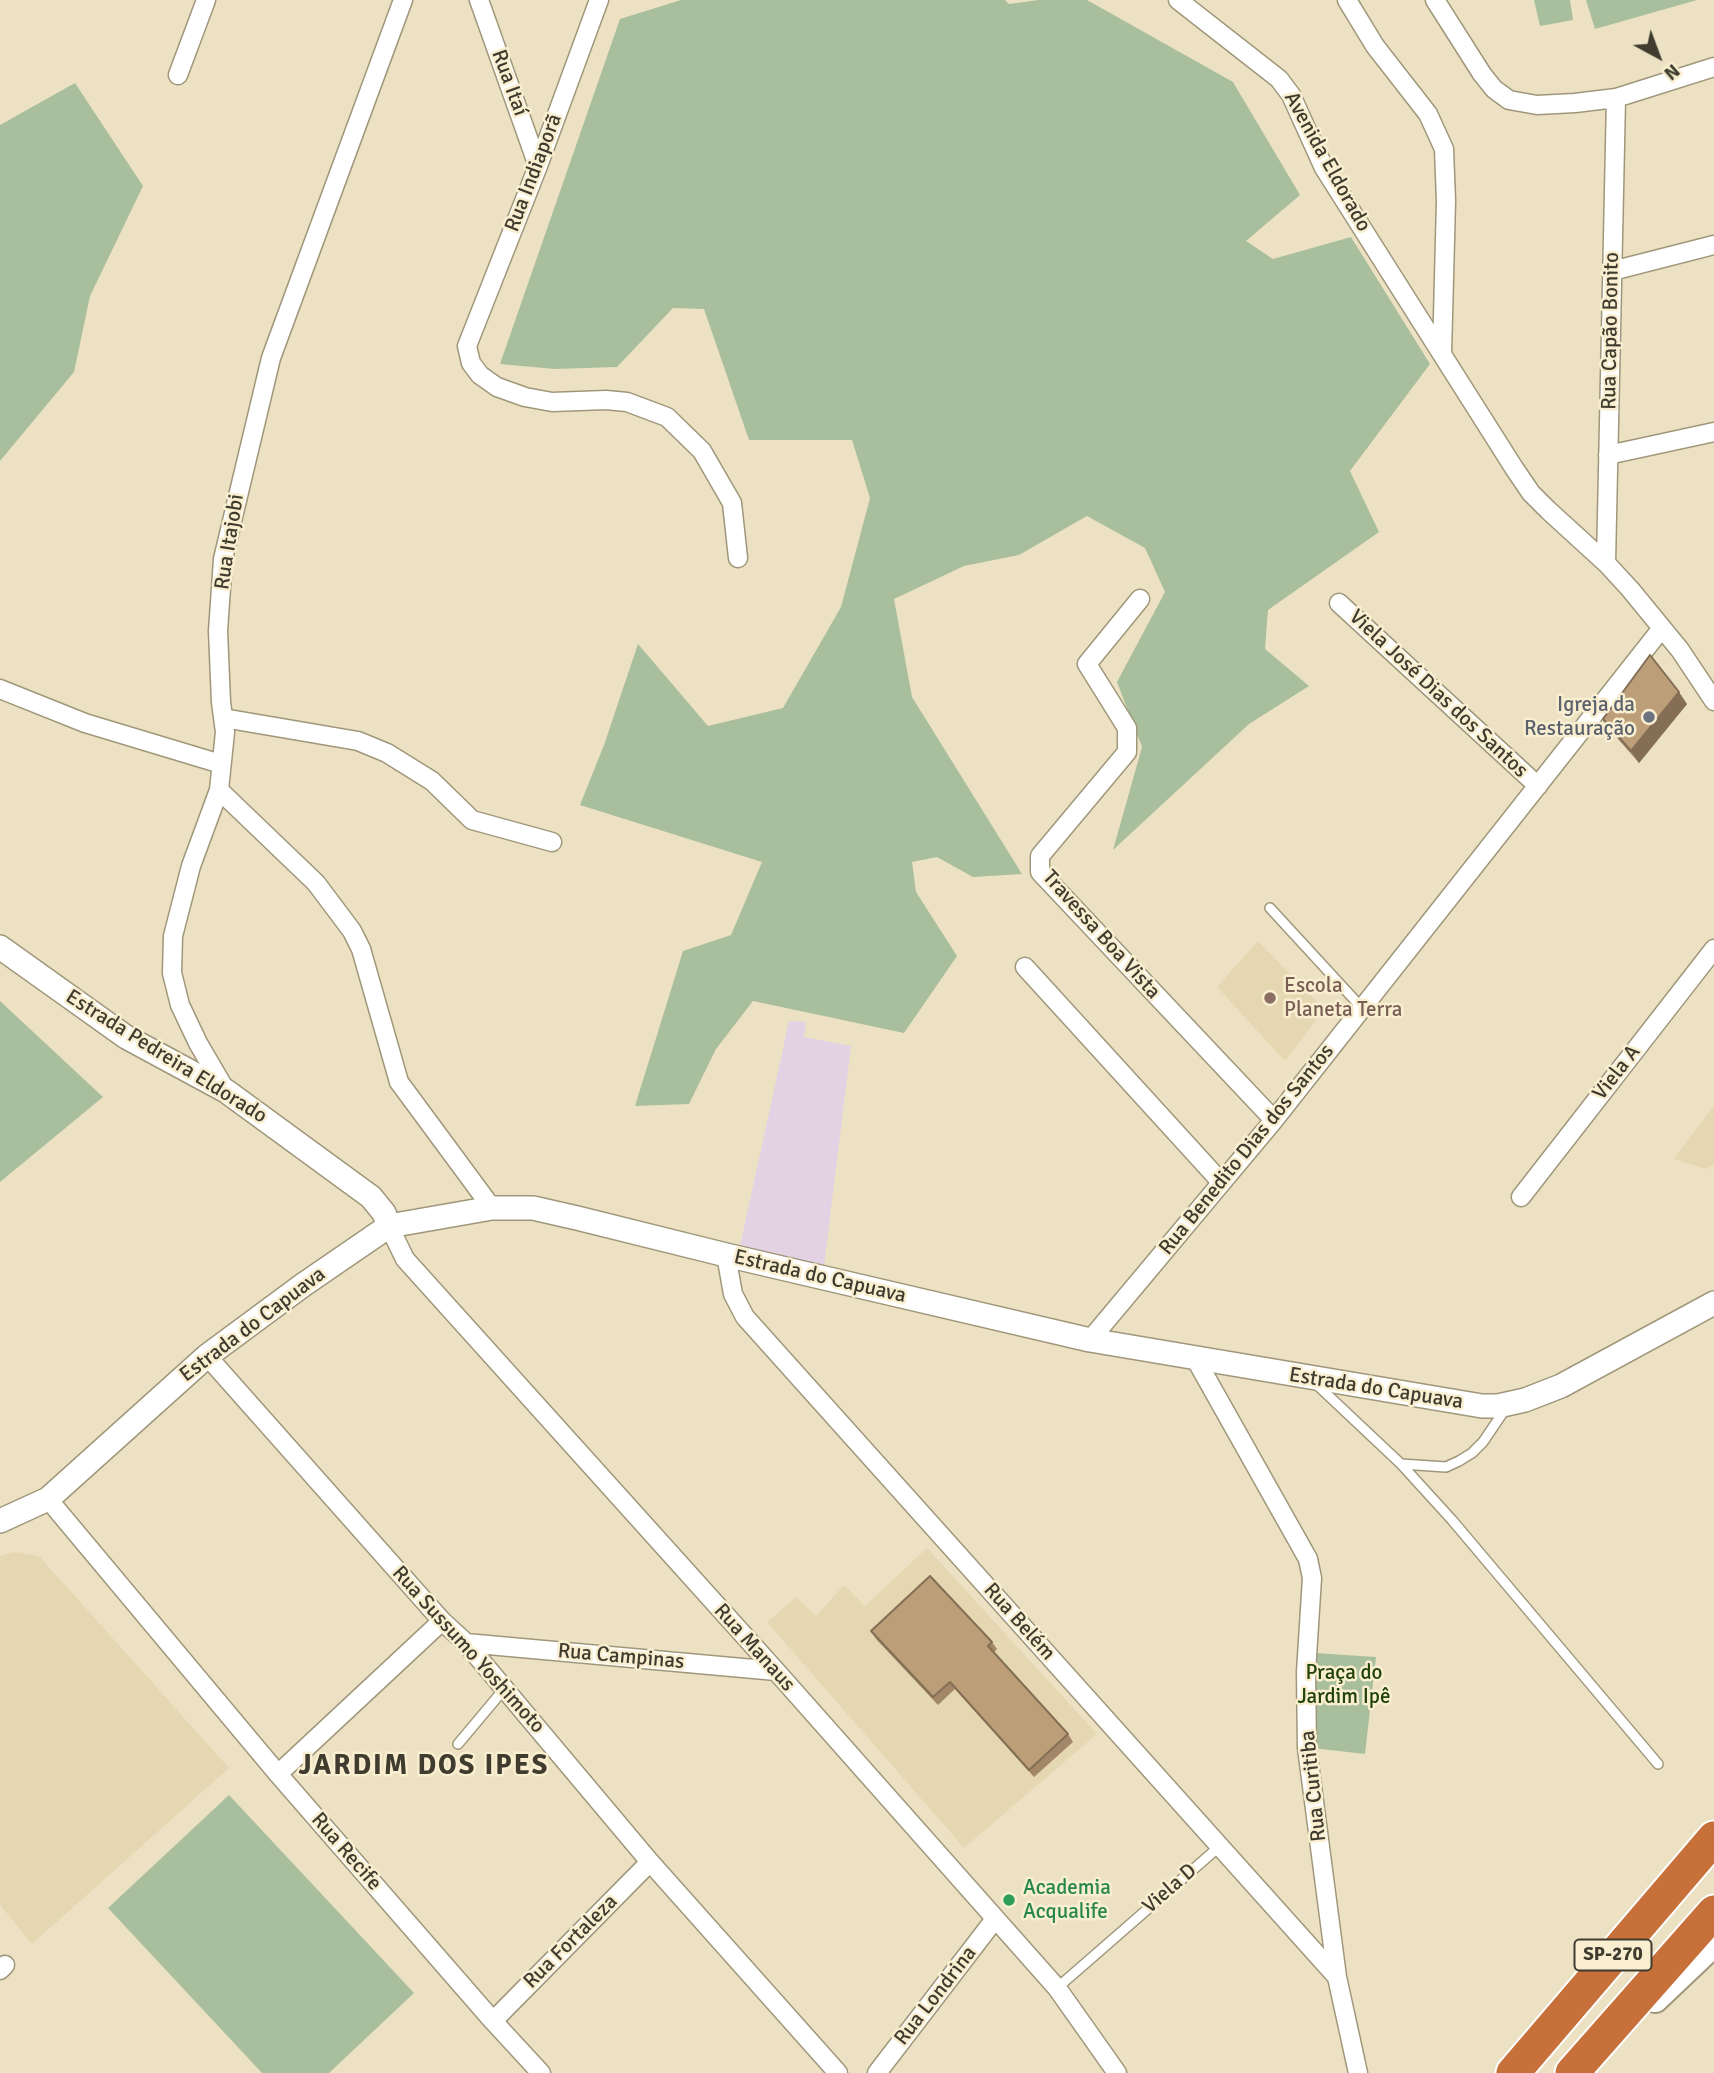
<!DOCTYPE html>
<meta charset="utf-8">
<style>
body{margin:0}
#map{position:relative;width:1714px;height:2073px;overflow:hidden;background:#ece2c3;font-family:Signika,sans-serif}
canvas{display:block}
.north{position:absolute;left:1623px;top:21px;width:70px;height:70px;-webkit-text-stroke:5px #f9efd0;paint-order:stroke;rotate:139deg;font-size:19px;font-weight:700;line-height:28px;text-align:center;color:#3f3b2f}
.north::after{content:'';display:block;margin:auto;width:24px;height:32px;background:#3f3b2f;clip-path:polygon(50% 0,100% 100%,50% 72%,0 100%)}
</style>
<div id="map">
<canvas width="1714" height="2073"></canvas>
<div class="north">N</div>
</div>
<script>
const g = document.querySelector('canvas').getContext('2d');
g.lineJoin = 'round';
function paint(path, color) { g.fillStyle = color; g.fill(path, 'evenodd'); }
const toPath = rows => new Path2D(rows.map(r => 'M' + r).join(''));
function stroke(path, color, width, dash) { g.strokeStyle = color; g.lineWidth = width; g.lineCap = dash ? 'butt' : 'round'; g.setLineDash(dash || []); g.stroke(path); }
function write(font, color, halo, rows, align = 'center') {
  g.font = font + ' Signika,sans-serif'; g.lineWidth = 5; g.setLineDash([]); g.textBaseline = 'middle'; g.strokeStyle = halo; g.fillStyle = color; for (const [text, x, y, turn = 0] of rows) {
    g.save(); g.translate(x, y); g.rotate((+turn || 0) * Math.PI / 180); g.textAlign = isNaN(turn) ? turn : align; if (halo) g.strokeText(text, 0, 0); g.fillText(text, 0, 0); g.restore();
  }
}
paint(toPath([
 [1258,941,1324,1009,1285,1061,1217,987],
 [1714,1105,1714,1165,1706,1169,1674,1159],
 [927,1548,1097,1734,964,1848,767,1622,796,1597,816,1616,844,1585,865,1606],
 [13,1552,39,1556,229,1768,32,1944,0,1905,0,1556]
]), '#e4d7b1');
paint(toPath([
 [789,1021,806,1022,804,1037,851,1046,824,1266,740,1246]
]), '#e2d2e4');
paint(toPath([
 [681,0,1005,0,1009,4,1039,0,1087,0,1233,82,1300,195,1246,241,1273,259,1351,237,1430,364,1350,471,1379,532,1268,610,1265,649,1309,686,1249,724,1113,850,1142,747,1117,682,1165,592,1145,548,1087,516,1019,555,964,566,894,599,912,697,1022,874,973,877,937,857,912,862,916,892,957,956,904,1033,753,1001,716,1049,689,1104,635,1106,683,951,731,935,762,862,580,805,604,745,638,644,708,726,783,708,841,607,870,498,852,440,749,440,704,309,673,308,617,367,555,369,500,364,620,19],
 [1534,0,1570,0,1573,20,1540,26],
 [1586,0,1697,0,1595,29],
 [75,83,143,186,90,296,74,372,0,461,0,125],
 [0,1001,103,1097,0,1182],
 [1315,1653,1376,1657,1365,1754,1313,1748],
 [229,1795,414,1993,329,2073,262,2073,108,1908]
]), '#a8be9d');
const service = toPath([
 [1270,908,1362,1008],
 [1315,1383,1401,1464,1452,1520,1658,1764],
 [1401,1464,1446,1467,1459,1461,1472,1453,1483,1442,1506,1408],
 [458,1744,505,1688],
 [1057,1988,1220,1846]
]);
const minor = toPath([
 [479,0,538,166],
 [599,0,538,166,467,346,471,363,480,375,497,387,525,397,552,402,606,400,627,402,667,417,702,451,732,503,738,558],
 [1178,0,1279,79,1291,95,1324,168,1514,468,1531,493,1548,510,1606,563,1630,589,1680,650,1714,701],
 [1347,0,1375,46,1428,114,1444,149,1446,201,1442,354],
 [1435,0,1482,74,1494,89,1509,100,1537,105,1575,103,1616,98,1714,67],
 [178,75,206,0],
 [1612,271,1714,245],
 [1608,455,1714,432],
 [1606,563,1616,98],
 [1140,599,1087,664,1127,728,1127,752,1040,856,1040,872,1274,1120],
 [1339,603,1538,786],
 [0,689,85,723,221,764],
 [223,718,358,741,387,753,432,781,472,820,552,842],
 [219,790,316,883,352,931,361,949,399,1082,492,1208],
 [1025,967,1221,1182],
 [226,1091,198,1043,180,1005,172,973,173,936,191,866,219,790,225,732,221,702,218,631,223,559,271,358,403,0],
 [1521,1197,1714,949],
 [389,1226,405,1259,776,1671,1057,1988,1117,2073],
 [726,1255,733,1294,745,1317,1337,1977],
 [1090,1340,1274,1120,1662,628],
 [207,1356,442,1621,466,1643,650,1862,838,2073],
 [1195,1358,1308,1559,1312,1578,1306,1672,1307,1748,1337,1977,1358,2073],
 [48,1499,278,1774,493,2021,541,2073],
 [466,1643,776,1671],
 [278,1774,442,1621],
 [0,1970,5,1965],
 [493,2021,650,1862],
 [877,2073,995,1919]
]);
const tertiary = toPath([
 [0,947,126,1037,226,1091,371,1197,384,1213,389,1226],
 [0,1521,48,1499,207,1356,303,1285,389,1226,492,1208,533,1208,577,1218,726,1255,1090,1340,1482,1406,1498,1406,1525,1400,1561,1386,1714,1303]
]);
const secondary = toPath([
 [1655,1999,1714,1943]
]);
const motorway = toPath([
 [1513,2073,1714,1838],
 [1572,2073,1714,1912]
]);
stroke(service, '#a0977a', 12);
stroke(minor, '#a0977a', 21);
stroke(tertiary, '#a0977a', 26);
stroke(secondary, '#a0977a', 30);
stroke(motorway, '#fff', 37);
stroke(service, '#fff', 9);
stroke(minor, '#fff', 18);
stroke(tertiary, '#fff', 23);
stroke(secondary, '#fff', 26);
stroke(motorway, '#c7703a', 33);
paint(toPath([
 [1687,704,1639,763,1611,731,1603,719],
 [871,1631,992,1642,997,1649,994,1652,1068,1734,1073,1742,1034,1777,955,1689,938,1705,876,1639]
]), '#a28868');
paint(toPath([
 [1679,692,1687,704,1639,763,1631,751]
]), '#846f55');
const building = toPath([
 [1650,655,1679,692,1631,751,1603,719,1650,655],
 [930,1576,992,1642,988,1646,1068,1734,1029,1770,950,1682,933,1697,871,1631,930,1576]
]);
paint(building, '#bc9e79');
stroke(building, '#846f55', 2);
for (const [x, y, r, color] of [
 [1649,717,7,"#6b7280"],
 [1270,998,7,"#8d6e63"],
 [1009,1900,7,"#2e9e5b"]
]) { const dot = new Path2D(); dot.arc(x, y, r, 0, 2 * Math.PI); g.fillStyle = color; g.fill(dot); stroke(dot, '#f9efd0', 2.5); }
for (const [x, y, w] of [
 [1613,1955,77]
]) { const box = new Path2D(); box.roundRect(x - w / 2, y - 15.5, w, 31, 5); g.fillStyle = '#f9efd0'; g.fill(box); stroke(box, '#3f3b2f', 2); }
write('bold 19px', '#3f3b2f', null, [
 ["SP-270",1613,1955]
]);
write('21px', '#3f3b2f', '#f9efd0', [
 ["Rua Itaí",509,83,70],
 ["Avenida Eldorado",1327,162,61],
 ["Rua Indiaporã",534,173,-69],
 ["Rua Capão Bonito",1611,331,-89],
 ["Rua Itajobi",230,542,-81],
 ["Viela José Dias dos Santos",1438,694,43],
 ["Travessa Boa Vista",1101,935,48],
 ["Estrada Pedreira Eldorado",166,1057,32],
 ["Viela A",1617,1073,-52],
 ["Rua Benedito Dias dos Santos",1247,1150,-51],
 ["Estrada do Capuava",820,1277,13],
 ["Estrada do Capuava",253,1325,-37],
 ["Estrada do Capuava",1376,1389,9],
 ["Rua Belém",1019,1622,48],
 ["Rua Manaus",754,1648,48],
 ["Rua Sussumo Yoshimoto",468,1650,48],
 ["Rua Campinas",621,1657,5],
 ["Rua Curitiba",1314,1786,-96],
 ["Rua Recife",346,1852,49],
 ["Viela D",1170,1889,-41],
 ["Rua Fortaleza",571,1942,-45],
 ["Rua Londrina",936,1996,-52]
]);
write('21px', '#5b616d', '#f9efd0', [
 ["Igreja da",1635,705],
 ["Restauração",1635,729]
], 'right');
write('21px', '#785e54', '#f9efd0', [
 ["Escola",1284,986],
 ["Planeta Terra",1284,1010]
], 'left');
write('21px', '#204107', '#f9efd0', [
 ["Praça do",1344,1673],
 ["Jardim Ipê",1344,1697]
]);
write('21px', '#27864d', '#f9efd0', [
 ["Academia",1023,1888],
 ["Acqualife",1023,1912]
], 'left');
g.letterSpacing = '2px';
write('bold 28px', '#3f3b2f', '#f9efd0', [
 ["JARDIM DOS IPES",424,1767]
]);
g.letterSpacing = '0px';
</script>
